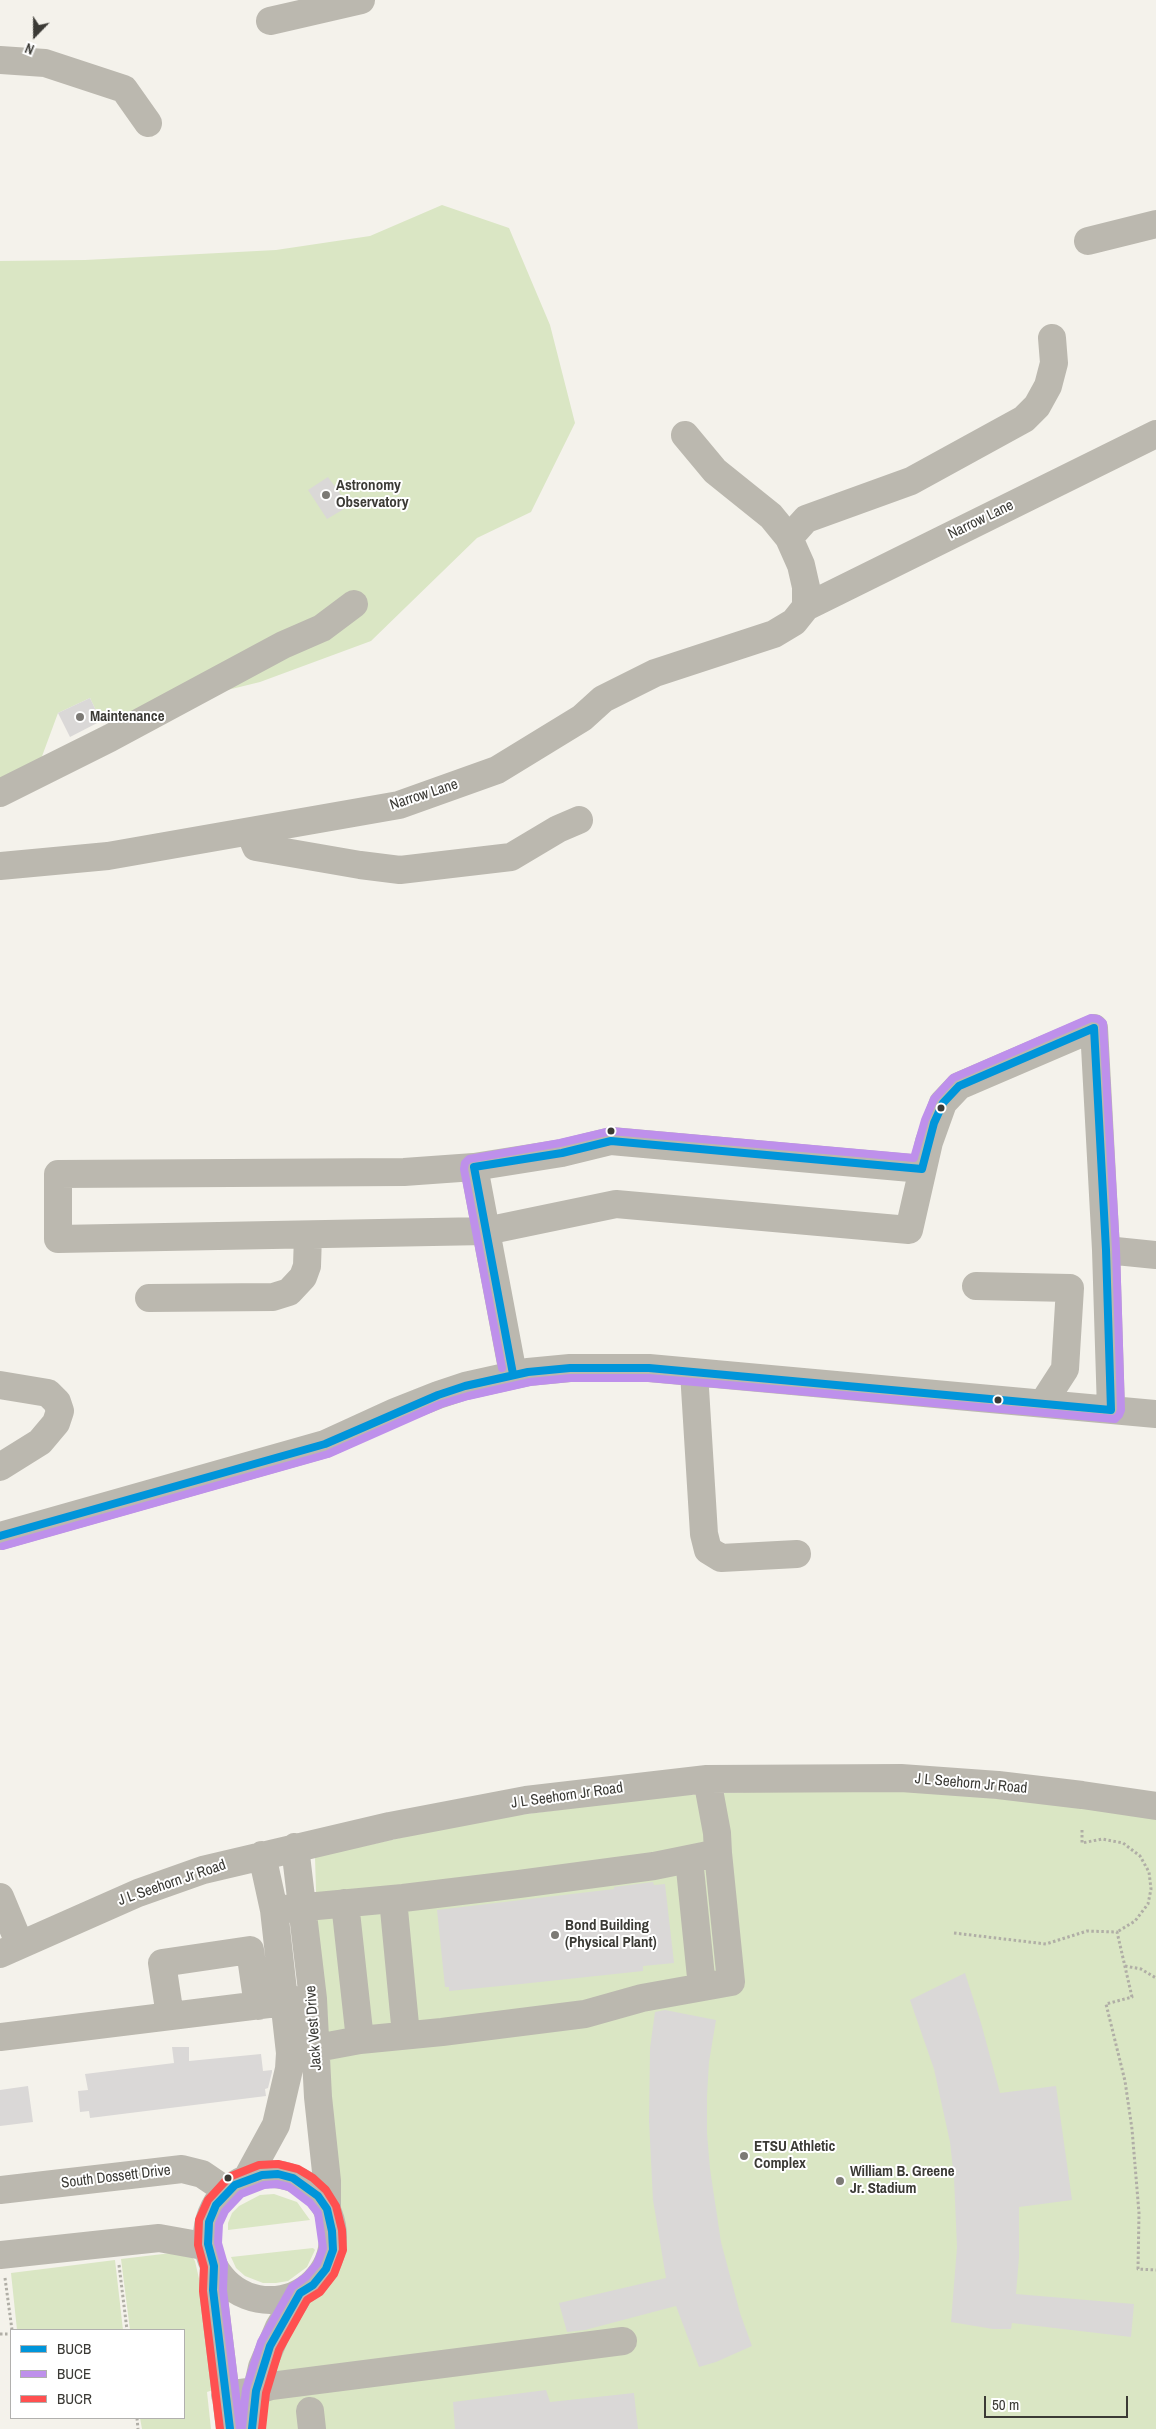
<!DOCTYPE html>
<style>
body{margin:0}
#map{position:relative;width:1156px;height:2429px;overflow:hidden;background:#f4f2eb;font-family:"Archivo Narrow",sans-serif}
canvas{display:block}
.legend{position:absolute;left:10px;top:2329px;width:175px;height:90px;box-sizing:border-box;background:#fff;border:1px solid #b1b0ae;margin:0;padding:6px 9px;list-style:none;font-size:15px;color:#3b3a35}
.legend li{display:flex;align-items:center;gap:10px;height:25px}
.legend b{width:25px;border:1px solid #b1b0ae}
.north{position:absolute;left:10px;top:10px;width:50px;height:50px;-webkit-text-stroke:4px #fff;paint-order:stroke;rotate:202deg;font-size:14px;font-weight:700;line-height:20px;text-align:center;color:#3b3a35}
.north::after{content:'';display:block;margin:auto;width:18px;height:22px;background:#3b3a35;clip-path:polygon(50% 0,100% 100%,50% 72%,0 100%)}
.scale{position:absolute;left:984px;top:2396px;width:144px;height:22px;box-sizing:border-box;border:2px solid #3b3a35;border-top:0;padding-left:6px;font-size:15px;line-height:18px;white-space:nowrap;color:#3b3a35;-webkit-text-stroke:4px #fff;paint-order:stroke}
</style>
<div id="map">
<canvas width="1156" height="2429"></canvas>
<ul class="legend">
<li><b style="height:6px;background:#0095da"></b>BUCB</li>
<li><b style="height:6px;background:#be90eb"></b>BUCE</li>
<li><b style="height:6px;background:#ff5050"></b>BUCR</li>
</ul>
<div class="north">N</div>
<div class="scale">50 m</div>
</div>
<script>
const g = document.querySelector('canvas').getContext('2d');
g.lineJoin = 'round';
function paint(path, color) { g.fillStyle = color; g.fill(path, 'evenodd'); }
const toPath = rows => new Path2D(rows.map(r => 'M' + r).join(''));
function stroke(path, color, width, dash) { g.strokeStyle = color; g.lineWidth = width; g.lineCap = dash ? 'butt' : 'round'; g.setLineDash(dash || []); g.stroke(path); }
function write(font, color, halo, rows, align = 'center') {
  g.font = font + ' "Archivo Narrow",sans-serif'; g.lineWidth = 4; g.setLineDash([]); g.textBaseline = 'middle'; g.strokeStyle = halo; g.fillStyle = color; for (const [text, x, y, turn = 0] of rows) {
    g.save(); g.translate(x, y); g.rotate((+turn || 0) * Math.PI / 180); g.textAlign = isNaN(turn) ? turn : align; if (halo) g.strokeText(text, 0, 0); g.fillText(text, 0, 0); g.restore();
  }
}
paint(toPath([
 [442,205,509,228,550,325,575,423,531,512,477,538,371,641,260,682,101,721,90,698,58,713,41,759,0,788,0,261,85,260,276,250,370,236],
 [902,1790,1057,1804,1156,1819,1156,2429,260,2429,260,2408,298,2309,328,2278,335,2266,341,2243,325,2097,328,2020,317,1925,315,1857,480,1820,666,1796,746,1792],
 [274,2194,297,2202,310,2220,228,2230,228,2223,232,2213,239,2206,260,2195],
 [313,2248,315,2250,307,2267,288,2281,276,2283,263,2283,245,2276,236,2268,231,2257],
 [188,2251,195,2261,200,2283,213,2390,207,2392,211,2429,142,2429,140,2418,184,2418,184,2330,130,2330,121,2259],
 [115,2260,123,2330,17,2330,11,2273]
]), '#dae6c4');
paint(toPath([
 [328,477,349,506,327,519,308,490],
 [90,698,101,721,70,737,58,713],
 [653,1882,654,1885,665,1884,674,1963,643,1966,643,1971,521,1984,449,1991,449,1987,445,1987,437,1910,614,1889,614,1887],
 [965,1973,981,2023,1000,2093,1056,2086,1072,2200,1019,2207,1019,2257,1016,2294,1134,2304,1131,2337,1012,2323,1011,2329,993,2329,951,2322,957,2247,954,2178,950,2142,934,2069,910,2000],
 [665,2010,716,2020,709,2062,707,2096,707,2133,710,2169,721,2242,740,2313,752,2346,716,2362,699,2367,676,2306,585,2330,567,2332,559,2303,666,2278,653,2200,649,2121,650,2048,655,2012],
 [172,2047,189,2047,189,2061,261,2054,263,2071,272,2070,272,2072,268,2088,265,2089,266,2096,90,2118,89,2111,80,2112,78,2091,88,2090,85,2074,174,2063],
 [28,2086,33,2122,0,2126,0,2090],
 [546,2390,550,2402,634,2393,638,2429,455,2429,453,2402]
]), '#dad8d7');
stroke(toPath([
 [1082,1830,1082,1843,1102,1839,1123,1843,1140,1856,1149,1872,1151,1889,1148,1904,1135,1921,1117,1932],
 [954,1933,1046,1944,1087,1931,1117,1932,1132,1997,1106,2004,1125,2081,1132,2129,1139,2213,1138,2269,1156,2270],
 [1125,1966,1141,1969,1156,1978],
 [119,2265,127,2330],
 [5,2278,12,2330],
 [0,2334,11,2334],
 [137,2418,138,2429]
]), '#b0aea6', 3, [2.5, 2.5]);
stroke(toPath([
 [270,21,361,0],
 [0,60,45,63,124,89,148,123],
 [1088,241,1156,224],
 [789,538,806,519,911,481,1024,419,1037,406,1048,386,1054,363,1052,338],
 [806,607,1156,434],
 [0,793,110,738,283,645,322,628,354,604],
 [250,832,256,847,360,865,400,870,511,857,558,829,579,820],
 [0,866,108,856,399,805,497,770,582,718,603,699,655,673,774,634,794,622,806,607,806,587,801,565,789,538,771,516,715,471,685,435],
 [474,1167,404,1172,58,1174,58,1239,486,1231,616,1204,909,1230,929,1142,943,1103,959,1086,1094,1028,1106,1250,1111,1410],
 [1106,1250,1156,1255],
 [976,1286,1070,1288,1065,1369,1043,1403],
 [149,1298,273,1297,289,1292,303,1277,307,1266,308,1235],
 [694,1372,704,1534,708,1550,721,1558,797,1554],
 [513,1374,474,1167,562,1153,611,1141,922,1169],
 [0,1385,48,1393,57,1402,60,1411,56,1423,40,1442,0,1467],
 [0,1536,325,1444,395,1412,438,1395,465,1386,528,1372,570,1368,649,1368,1156,1414],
 [295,1847,313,1999,318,2097,327,2181,327,2209],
 [689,1859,702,1987],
 [0,1897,20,1945],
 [393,1899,406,2035],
 [345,1903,360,2040],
 [274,1910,403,1898,519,1884,654,1866,718,1853,717,1833,707,1779],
 [0,1954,138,1893,203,1870,390,1826,526,1800,707,1779,901,1778,998,1785,1082,1795,1156,1806],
 [170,2016,162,1963,250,1950,258,2006],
 [0,2037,301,2000],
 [290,2053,360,2040,442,2032,585,2014,642,1998,731,1982,718,1853],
 '207 2237a63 63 0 1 1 126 0a63 63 0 1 1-126 0Z',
 [247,2178,276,2125,289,2069,290,2053,274,1910,262,1855],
 [0,2190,182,2169,202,2174,227,2191],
 [0,2255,159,2238,198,2245],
 [214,2266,213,2290,230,2429],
 [225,2395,256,2391,271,2386,623,2341],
 [310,2411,312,2429],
 [252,2429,252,2411,262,2367,279,2327,300,2293]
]), '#bbb8af', 28);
stroke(toPath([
 [0,1536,325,1444,438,1395,465,1386,528,1372,570,1368,649,1368,1111,1410,1106,1250,1094,1028,959,1086,943,1103,934,1123,922,1169,611,1141,562,1153,474,1167,513,1374],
 [230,2429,213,2290,214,2266,208,2244,209,2222,216,2205,235,2185,262,2175,278,2174,293,2178,318,2196,327,2209,332,2231,333,2250,326,2269,313,2285,300,2293,270,2346,256,2391,252,2429]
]), '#0095da', 8);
stroke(toPath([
 [3,1546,328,1454,441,1404,468,1396,530,1382,570,1378,649,1378,1115,1419,1119,1415,1121,1410,1116,1249,1103,1023,1098,1019,1091,1018,953,1078,934,1099,925,1120,914,1158,611,1131,560,1143,469,1159,465,1163,464,1169,502,1368],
 [240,2428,223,2290,224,2264,218,2243,219,2224,225,2211,241,2194,264,2185,277,2184,289,2187,310,2203,318,2213,323,2248,317,2264,306,2277,292,2287,261,2342,246,2389,242,2428]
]), '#be90eb', 8);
stroke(toPath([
 [220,2429,203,2291,204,2267,198,2245,199,2220,208,2200,229,2177,259,2165,278,2164,298,2169,313,2178,326,2190,336,2206,342,2230,343,2250,334,2274,320,2292,307,2300,279,2350,266,2393,262,2429]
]), '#ff5050', 8);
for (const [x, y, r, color] of [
 [326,495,5,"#7c7a75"],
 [80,717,5,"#7c7a75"],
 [941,1108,4.5,"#3b3a35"],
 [611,1131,4.5,"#3b3a35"],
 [998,1400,4.5,"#3b3a35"],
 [555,1935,5,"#7c7a75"],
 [744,2156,5,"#7c7a75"],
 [228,2178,4.5,"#3b3a35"],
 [840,2181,5,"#7c7a75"]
]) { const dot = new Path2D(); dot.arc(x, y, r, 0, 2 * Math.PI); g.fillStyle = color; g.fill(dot); stroke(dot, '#fff', 2); }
write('bold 15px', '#3b3a35', '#fff', [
 ["Astronomy",336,486],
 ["Observatory",336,503],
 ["Maintenance",90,717],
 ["Bond Building",565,1926],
 ["(Physical Plant)",565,1943],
 ["ETSU Athletic",754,2147],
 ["Complex",754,2164],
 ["William B. Greene",850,2172],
 ["Jr. Stadium",850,2189]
], 'left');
write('15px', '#3b3a35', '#fff', [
 ["Narrow Lane",981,520,-26],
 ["Narrow Lane",424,795,-18],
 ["J L Seehorn Jr Road",971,1784,5],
 ["J L Seehorn Jr Road",567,1796,-8],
 ["J L Seehorn Jr Road",172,1883,-19],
 ["Jack Vest Drive",314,2028,-94],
 ["South Dossett Drive",116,2177,-7]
]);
</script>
